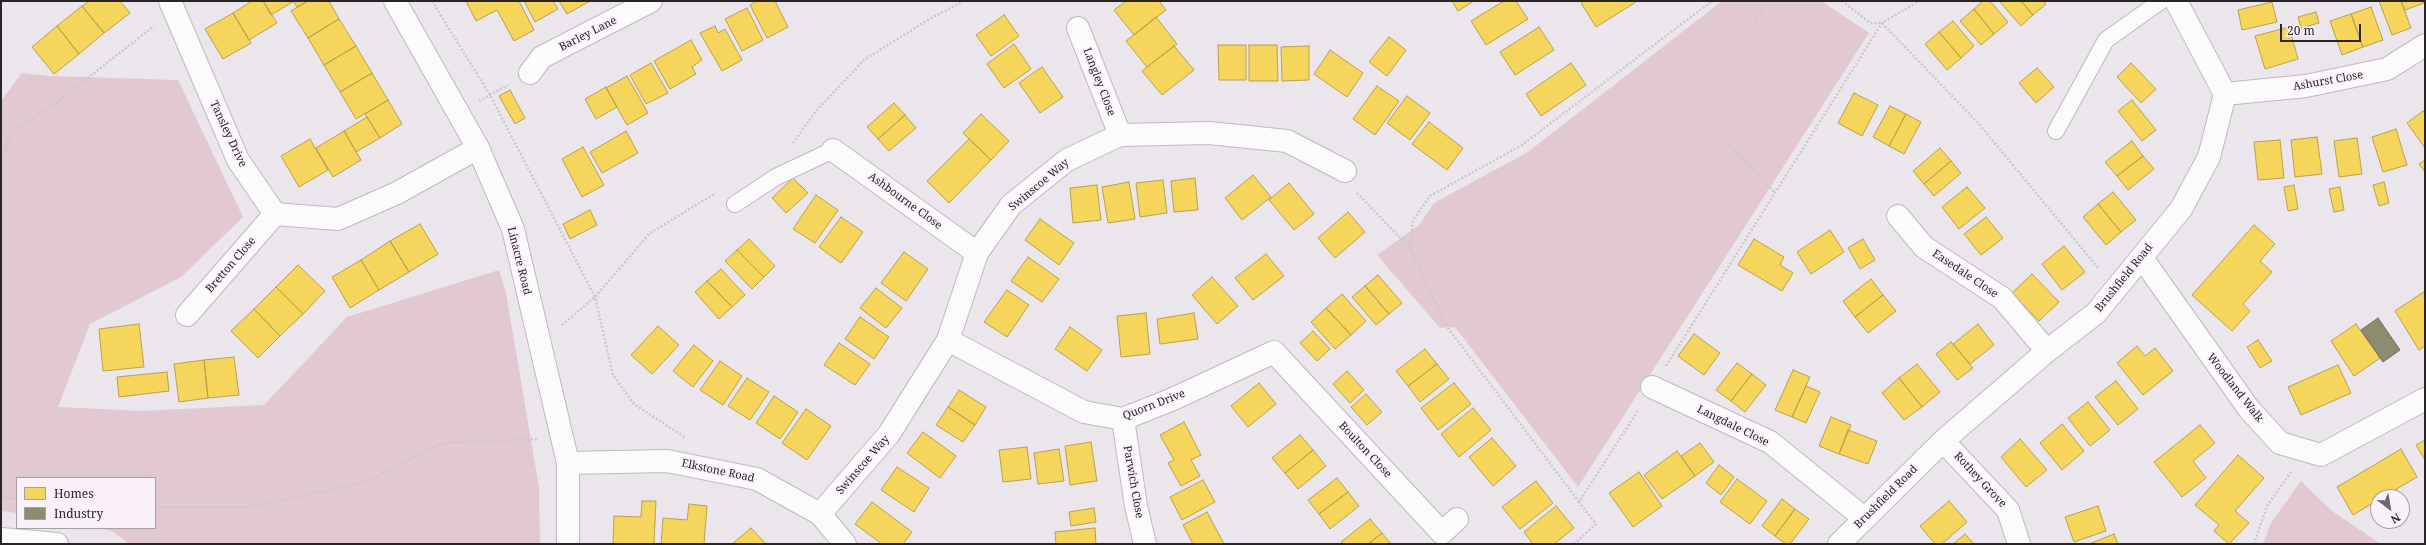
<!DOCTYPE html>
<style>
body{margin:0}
#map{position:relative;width:2426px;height:545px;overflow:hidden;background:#ebe6ec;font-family:"Noto Serif",serif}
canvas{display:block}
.frame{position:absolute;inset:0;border:2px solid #282428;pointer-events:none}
.legend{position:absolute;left:16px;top:477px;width:140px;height:52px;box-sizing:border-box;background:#faf1fb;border:1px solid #a69fa7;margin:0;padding:5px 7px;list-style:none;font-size:12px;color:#282428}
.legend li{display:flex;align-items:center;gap:8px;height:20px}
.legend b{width:20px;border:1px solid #a69fa7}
.north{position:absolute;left:2370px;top:489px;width:40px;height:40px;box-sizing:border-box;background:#faf1fb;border:1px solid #a69fa7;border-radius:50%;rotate:149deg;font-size:11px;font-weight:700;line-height:16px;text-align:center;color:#282428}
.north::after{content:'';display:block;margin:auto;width:14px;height:18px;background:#6c686d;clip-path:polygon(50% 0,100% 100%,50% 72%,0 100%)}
.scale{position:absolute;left:2280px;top:24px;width:81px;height:18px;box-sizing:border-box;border:2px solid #282428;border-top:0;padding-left:5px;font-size:12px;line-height:14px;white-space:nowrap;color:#282428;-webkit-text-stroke:3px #faf1fb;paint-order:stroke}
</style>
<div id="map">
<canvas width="2426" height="545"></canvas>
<div class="frame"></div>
<ul class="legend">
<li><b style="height:11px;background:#f6d55c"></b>Homes</li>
<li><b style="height:11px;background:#8c8c6e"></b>Industry</li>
</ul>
<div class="north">N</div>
<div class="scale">20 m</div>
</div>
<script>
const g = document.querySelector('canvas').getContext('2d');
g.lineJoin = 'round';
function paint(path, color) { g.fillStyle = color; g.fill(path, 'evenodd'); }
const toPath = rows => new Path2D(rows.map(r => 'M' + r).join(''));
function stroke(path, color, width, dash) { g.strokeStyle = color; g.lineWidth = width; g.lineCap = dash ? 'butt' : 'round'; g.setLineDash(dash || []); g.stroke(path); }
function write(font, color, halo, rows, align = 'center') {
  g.font = font + ' "Noto Serif",serif'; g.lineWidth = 4; g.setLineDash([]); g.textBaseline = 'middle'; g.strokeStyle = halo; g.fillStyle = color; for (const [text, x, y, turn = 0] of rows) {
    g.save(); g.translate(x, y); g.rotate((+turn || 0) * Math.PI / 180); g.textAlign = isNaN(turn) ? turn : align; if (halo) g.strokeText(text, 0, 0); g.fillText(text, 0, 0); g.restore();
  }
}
paint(toPath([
 [1722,1,1821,1,1869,33,1578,487,1455,327,1440,328,1377,255,1419,225,1434,203,1528,152],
 [22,73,49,76,178,80,243,217,181,277,90,324,58,407,142,411,264,405,347,317,499,270,506,293,539,487,540,544,130,544,113,532,100,528,155,528,155,478,17,478,17,513,1,511,1,101],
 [2301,481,2332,511,2381,544,2263,544,2271,523]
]), '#e2c8d0');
const homes = toPath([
 [89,1,120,1,130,13,104,33,82,6,89,1],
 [252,1,263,1,277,23,249,40,233,13,252,1],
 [263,1,294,1,271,15,263,1],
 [293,1,308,1,297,7,293,1],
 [308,1,329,1,339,19,308,38,291,11,308,1],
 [466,1,519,1,534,30,514,41,497,10,476,21,466,1],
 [524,1,553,1,558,9,535,22,524,1],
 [559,1,590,1,567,14,559,1],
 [757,1,775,1,788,27,767,38,750,5,757,1],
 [1126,1,1159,1,1166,10,1134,35,1114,10,1126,1],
 [1452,1,1474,1,1458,11,1452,1],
 [1504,1,1516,1,1528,19,1486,45,1471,21,1504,1],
 [1584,1,1635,1,1636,2,1596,27,1581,3,1584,1],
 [1983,1,1990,1,2008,22,1994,34,1974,9,1983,1],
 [1999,1,2021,1,2033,15,2021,26,1999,1],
 [2021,1,2043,1,2046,4,2033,15,2021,1],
 [2379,1,2401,1,2411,28,2392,35,2379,1],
 [2401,1,2423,1,2424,3,2405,10,2401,1],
 [2272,2,2277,22,2242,30,2238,10,2272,2],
 [82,6,104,33,79,54,57,26,82,6],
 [2371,7,2383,40,2363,47,2351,14,2371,7],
 [747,8,763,40,742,51,725,19,747,8],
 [1974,9,1994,34,1981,45,1960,21,1974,9],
 [2316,12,2319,23,2301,28,2298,17,2316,12],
 [233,13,251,43,223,59,205,29,233,13],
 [2351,14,2363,47,2342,55,2330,21,2351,14],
 [1004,15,1019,36,991,56,976,35,1004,15],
 [1156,17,1177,44,1147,67,1126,41,1156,17],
 [339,19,356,46,324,65,308,38,339,19],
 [1953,21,1974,46,1961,58,1939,32,1953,21],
 [57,26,79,54,54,74,32,47,57,26],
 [715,26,718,33,725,29,742,60,722,71,700,33,715,26],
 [1539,27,1554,50,1515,75,1500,52,1539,27],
 [2289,27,2298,59,2265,69,2255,36,2289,27],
 [1939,32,1961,58,1947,70,1925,44,1939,32],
 [1389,37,1406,50,1387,76,1369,62,1389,37],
 [691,40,702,60,692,67,696,74,670,89,654,61,691,40],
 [1014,44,1031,69,1004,88,987,64,1014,44],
 [1218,45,1246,45,1246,80,1219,80,1218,45],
 [1249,45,1277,45,1278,81,1249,81,1249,45],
 [356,46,372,73,340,92,324,65,356,46],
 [1174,46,1194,70,1162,95,1142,71,1174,46],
 [1309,46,1309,80,1282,81,1281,47,1309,46],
 [1330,50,1363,73,1347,97,1314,74,1330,50],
 [651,63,668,93,646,104,630,75,651,63],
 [1571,63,1586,85,1541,116,1526,94,1571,63],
 [2131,63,2156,89,2141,103,2117,77,2131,63],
 [1042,67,1063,97,1040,113,1019,83,1042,67],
 [2037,68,2054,87,2036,103,2019,83,2037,68],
 [372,73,388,100,356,119,340,92,372,73],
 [627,76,648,113,627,125,606,88,627,76],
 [1377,86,1399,101,1375,135,1353,119,1377,86],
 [606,87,617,107,596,119,585,99,606,87],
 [510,90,525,118,515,124,499,96,510,90],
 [1854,93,1878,105,1862,136,1838,123,1854,93],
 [1407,96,1430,113,1410,140,1387,123,1407,96],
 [388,100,402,124,380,138,365,114,388,100],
 [2132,100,2156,130,2142,141,2118,111,2132,100],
 [894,103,905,115,878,139,867,127,894,103],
 [1890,106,1906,114,1889,146,1873,137,1890,106],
 [2423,111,2425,113,2425,148,2407,123,2423,111],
 [981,114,1009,141,991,160,963,133,981,114],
 [1906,114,1921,122,1904,154,1889,146,1906,114],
 [905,115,916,128,889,151,878,139,905,115],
 [367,117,380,138,356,152,344,131,367,117],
 [1429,122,1463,148,1447,170,1412,144,1429,122],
 [2396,129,2407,165,2383,172,2372,137,2396,129],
 [344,131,361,160,333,177,316,148,344,131],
 [626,131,638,153,602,173,590,152,626,131],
 [2317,137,2322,174,2295,177,2291,140,2317,137],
 [2357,138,2362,174,2339,177,2334,141,2357,138],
 [310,139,328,170,299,187,281,156,310,139],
 [969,139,991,160,949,203,927,181,969,139],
 [2280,140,2284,178,2258,180,2254,142,2280,140],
 [2132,141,2143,156,2117,176,2105,162,2132,141],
 [583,147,604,185,582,197,562,159,583,147],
 [1940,148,1951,161,1924,184,1913,171,1940,148],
 [2143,156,2154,169,2128,190,2117,176,2143,156],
 [2425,160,2425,172,2419,164,2425,160],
 [1951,161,1961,173,1934,196,1924,184,1951,161],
 [1253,175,1271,197,1242,220,1225,198,1253,175],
 [793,178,808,193,786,213,772,198,793,178],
 [1195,178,1198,210,1174,212,1171,181,1195,178],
 [1163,180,1167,213,1140,217,1136,183,1163,180],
 [1129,182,1135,219,1108,223,1102,187,1129,182],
 [2384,182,2389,203,2379,206,2373,185,2384,182],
 [1289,183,1314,214,1294,230,1269,200,1289,183],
 [1097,185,1101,220,1073,223,1070,188,1097,185],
 [2294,185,2298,209,2288,211,2284,187,2294,185],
 [1967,187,1985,208,1959,229,1942,207,1967,187],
 [2340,187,2344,210,2334,212,2329,189,2340,187],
 [2113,192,2136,220,2121,232,2098,204,2113,192],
 [816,195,838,210,815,243,793,229,816,195],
 [2098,204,2121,232,2106,245,2083,217,2098,204],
 [590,210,597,225,570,239,563,224,590,210],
 [1348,212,1365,232,1335,258,1318,238,1348,212],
 [841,217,863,232,841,263,819,247,841,217],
 [1986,217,2003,238,1981,255,1964,234,1986,217],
 [1040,219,1074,243,1059,265,1025,240,1040,219],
 [420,224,438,254,409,272,390,241,420,224],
 [2254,225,2275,244,2260,261,2272,272,2243,304,2250,311,2232,331,2192,295,2254,225],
 [1830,230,1844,252,1811,274,1797,252,1830,230],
 [749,239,775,266,764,277,737,250,749,239],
 [1754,239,1784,257,1780,265,1793,273,1782,291,1738,265,1754,239],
 [1863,239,1875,260,1860,269,1848,248,1863,239],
 [390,241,409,272,379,290,361,260,390,241],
 [2064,246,2085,272,2062,290,2042,264,2064,246],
 [737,250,764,277,752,289,725,261,737,250],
 [904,252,928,269,906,301,881,283,904,252],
 [1266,254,1284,276,1253,300,1235,278,1266,254],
 [1028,257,1059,279,1042,302,1011,281,1028,257],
 [361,260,379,290,350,308,332,277,361,260],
 [298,265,325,291,303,314,276,287,298,265],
 [721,269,745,295,732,307,707,281,721,269],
 [2032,274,2059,302,2039,321,2012,293,2032,274],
 [1378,275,1402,303,1389,314,1365,286,1378,275],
 [1212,277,1238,306,1217,324,1192,295,1212,277],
 [1871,279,1883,295,1855,317,1843,301,1871,279],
 [707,281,732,307,719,319,695,292,707,281],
 [1365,286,1389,314,1376,325,1352,297,1365,286],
 [276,287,303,314,280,336,254,309,276,287],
 [876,288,902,308,886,328,860,308,876,288],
 [1007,290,1029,305,1007,337,984,322,1007,290],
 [2425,291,2425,346,2419,350,2395,311,2425,291],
 [1342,294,1366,321,1351,335,1326,308,1342,294],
 [1883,295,1896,311,1868,333,1855,317,1883,295],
 [1326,308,1351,335,1335,349,1311,322,1326,308],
 [254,309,280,336,258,358,231,331,254,309],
 [1146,313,1150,354,1121,357,1117,316,1146,313],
 [1194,313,1198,339,1160,344,1157,319,1194,313],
 [860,317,889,337,874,359,845,339,860,317],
 [139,324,144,367,103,371,99,329,139,324],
 [1978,324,1994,345,1970,364,1953,344,1978,324],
 [2356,324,2380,358,2354,376,2331,341,2356,324],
 [658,326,679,345,652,374,631,355,658,326],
 [1070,327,1102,350,1087,371,1055,349,1070,327],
 [1313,331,1330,349,1317,361,1300,343,1313,331],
 [1694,334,1720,353,1704,375,1678,356,1694,334],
 [2258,340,2272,361,2260,368,2247,347,2258,340],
 [1951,342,1973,368,1957,380,1936,354,1951,342],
 [839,343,870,364,855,385,824,365,839,343],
 [694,345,713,361,693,387,673,371,694,345],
 [2137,346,2145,356,2155,348,2173,371,2143,395,2117,363,2137,346],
 [1425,349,1437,364,1408,386,1396,371,1425,349],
 [234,357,239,395,208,398,204,360,234,357],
 [204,360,208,398,179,402,174,364,204,360],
 [720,361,742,376,723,405,700,390,720,361],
 [1737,363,1752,374,1731,401,1716,390,1737,363],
 [1437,364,1449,379,1420,402,1408,386,1437,364],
 [1917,364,1940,392,1922,407,1899,378,1917,364],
 [2338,365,2351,393,2301,415,2288,387,2338,365],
 [1793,370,1810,377,1792,417,1775,410,1793,370],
 [1347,371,1364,390,1350,403,1333,384,1347,371],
 [167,372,169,391,119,397,117,377,167,372],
 [1752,374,1766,385,1745,412,1731,401,1752,374],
 [747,378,769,392,750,420,728,406,747,378],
 [1899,378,1922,407,1904,420,1882,393,1899,378],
 [2116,381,2138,409,2118,425,2095,397,2116,381],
 [1259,383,1276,404,1248,427,1231,406,1259,383],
 [1454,383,1471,404,1438,430,1421,408,1454,383],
 [1806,386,1820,392,1806,423,1792,417,1806,386],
 [959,390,986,407,975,425,948,407,959,390],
 [1366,394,1382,412,1367,425,1351,407,1366,394],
 [774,396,798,412,780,439,756,423,774,396],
 [2088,402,2110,430,2090,446,2068,418,2088,402],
 [948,407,975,425,963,442,936,425,948,407],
 [1473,408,1491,430,1459,457,1441,434,1473,408],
 [806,409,831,426,807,460,782,443,806,409],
 [1831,417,1851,425,1839,454,1819,446,1831,417],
 [1184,422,1201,455,1191,460,1200,476,1181,486,1168,463,1174,460,1160,435,1184,422],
 [2062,424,2084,451,2062,470,2040,443,2062,424],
 [2200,425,2215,443,2193,461,2206,478,2182,497,2154,462,2200,425],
 [1848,430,1877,441,1868,464,1839,454,1848,430],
 [923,432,956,456,940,478,907,453,923,432],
 [1300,435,1313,450,1285,473,1272,458,1300,435],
 [1492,438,1516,466,1493,486,1469,457,1492,438],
 [2020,439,2047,470,2026,487,2001,457,2020,439],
 [2425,440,2425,460,2416,445,2425,440],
 [1091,442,1097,481,1070,485,1065,446,1091,442],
 [1700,443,1714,462,1695,476,1681,456,1700,443],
 [1027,447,1031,479,1003,482,999,450,1027,447],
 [1059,449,1064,481,1038,484,1034,453,1059,449],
 [2401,449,2417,477,2383,497,2378,497,2378,500,2353,515,2337,487,2401,449],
 [1313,450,1326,466,1298,489,1285,473,1313,450],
 [1677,451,1695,476,1662,499,1644,475,1677,451],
 [2238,455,2264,478,2235,511,2249,523,2229,544,2214,531,2219,525,2195,505,2238,455],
 [1719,465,1734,477,1721,495,1706,483,1719,465],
 [897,467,929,488,914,512,881,490,897,467],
 [1639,472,1662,506,1633,527,1609,493,1639,472],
 [1337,478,1348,492,1319,514,1308,500,1337,478],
 [1737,479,1767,501,1750,524,1720,502,1737,479],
 [1203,480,1215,502,1182,520,1170,497,1203,480],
 [1536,481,1553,503,1520,529,1502,507,1536,481],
 [1348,492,1359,506,1330,529,1319,514,1348,492],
 [1782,499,1795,509,1775,536,1762,526,1782,499],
 [642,501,656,501,654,544,613,544,614,516,641,517,642,501],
 [1949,501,1967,522,1942,544,1935,544,1920,526,1949,501],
 [872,502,912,532,903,544,882,544,855,524,872,502],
 [689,504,707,506,704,544,661,544,663,518,687,520,689,504],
 [1556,506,1574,528,1554,544,1533,544,1524,532,1556,506],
 [2098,506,2106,531,2074,542,2065,517,2098,506],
 [1094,508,1096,522,1071,526,1069,512,1094,508],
 [1795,509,1809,519,1790,544,1786,544,1775,536,1795,509],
 [1207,512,1224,544,1193,544,1183,525,1207,512],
 [1370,519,1382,533,1368,544,1343,544,1341,542,1370,519],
 [751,528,766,544,732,544,751,528],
 [1095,528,1096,544,1056,544,1055,532,1095,528],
 [1382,533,1391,544,1368,544,1382,533],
 [1965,534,1974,544,1953,544,1965,534],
 [2114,534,2118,544,2089,544,2114,534]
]);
paint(homes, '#f6d55c');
stroke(homes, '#b8a04c', 1);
const industry = toPath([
 [2378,318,2400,350,2383,362,2361,330,2378,318]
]);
paint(industry, '#8c8c6e');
stroke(industry, '#6e6d59', 1);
const lane = toPath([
 [2056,131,2106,40,2161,1],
 [735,204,776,177,833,150]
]);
const street = toPath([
 [170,1,238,160,275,214,338,219,397,193,478,148],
 [1078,28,1120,135],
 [530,73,542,57,651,1],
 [2225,94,2306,86,2387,69,2425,45],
 [833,150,977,253],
 [1898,216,1924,247,2002,298,2047,351],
 [2142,258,2249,409,2280,443,2321,455,2425,399],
 [187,315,275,214],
 [948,340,1084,412,1123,419,1173,399,1274,352,1442,533,1457,519],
 [1652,387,1770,442,1864,518],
 [1123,419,1136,506,1145,544],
 [1943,441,2008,510,2019,544],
 [568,463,667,461,757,479,820,514,845,544],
 [820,514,889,434,948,340,977,253,1011,205,1067,160,1120,135,1209,133,1287,141,1345,171],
 [1,539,57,544],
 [1839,544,1943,441,2047,351,2096,313,2181,209,2209,157,2225,94,2176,1]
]);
const secondary = toPath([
 [395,1,478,148,513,229,568,463,568,544]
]);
stroke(lane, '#bdb9be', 18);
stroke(street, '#bdb9be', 24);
stroke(secondary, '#bdb9be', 24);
stroke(toPath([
 [432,1,490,95,595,297,613,375,634,404,686,438],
 [1842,1,1870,23,1882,23,1978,123,2099,269],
 [1754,21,1769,1],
 [479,101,508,85],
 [793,143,816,111,864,60,931,18,964,1],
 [1729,143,1775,193],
 [1,157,11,133,56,103,154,26],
 [1357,193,1410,248],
 [562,325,595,297,650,233,716,193],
 [1666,366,1882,23,1919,1],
 [1,497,17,499],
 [1579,502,1448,328,1410,249,1413,220,1430,196,1522,145,1712,1],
 [155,507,250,507,366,482,442,443,538,439],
 [1574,544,1596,524,1579,502,1639,409],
 [2254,544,2267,506,2291,472]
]), '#cbc8cb', 2.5, [2, 2]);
stroke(lane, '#fcfbfc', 16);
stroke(street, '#fcfbfc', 22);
stroke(secondary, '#fcfbfc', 22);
write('11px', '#282428', '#faf1fb', [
 ["Barley Lane",588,34,-27],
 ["Ashurst Close",2328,81,-10],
 ["Langley Close",1099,82,69],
 ["Tansley Drive",228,134,65],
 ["Swinscoe Way",1039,185,-40],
 ["Ashbourne Close",905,201,36],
 ["Linacre Road",519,261,76],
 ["Bretton Close",231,265,-49],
 ["Easedale Close",1965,274,34],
 ["Brushfield Road",2124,278,-51],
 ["Woodland Walk",2235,388,52],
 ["Quorn Drive",1154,405,-21],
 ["Langdale Close",1733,426,26],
 ["Boulton Close",1365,450,47],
 ["Swinscoe Way",863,465,-49],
 ["Elkstone Road",718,471,12],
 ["Rothey Grove",1980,480,47],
 ["Parwich Close",1133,482,80],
 ["Brushfield Road",1886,497,-45]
]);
</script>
